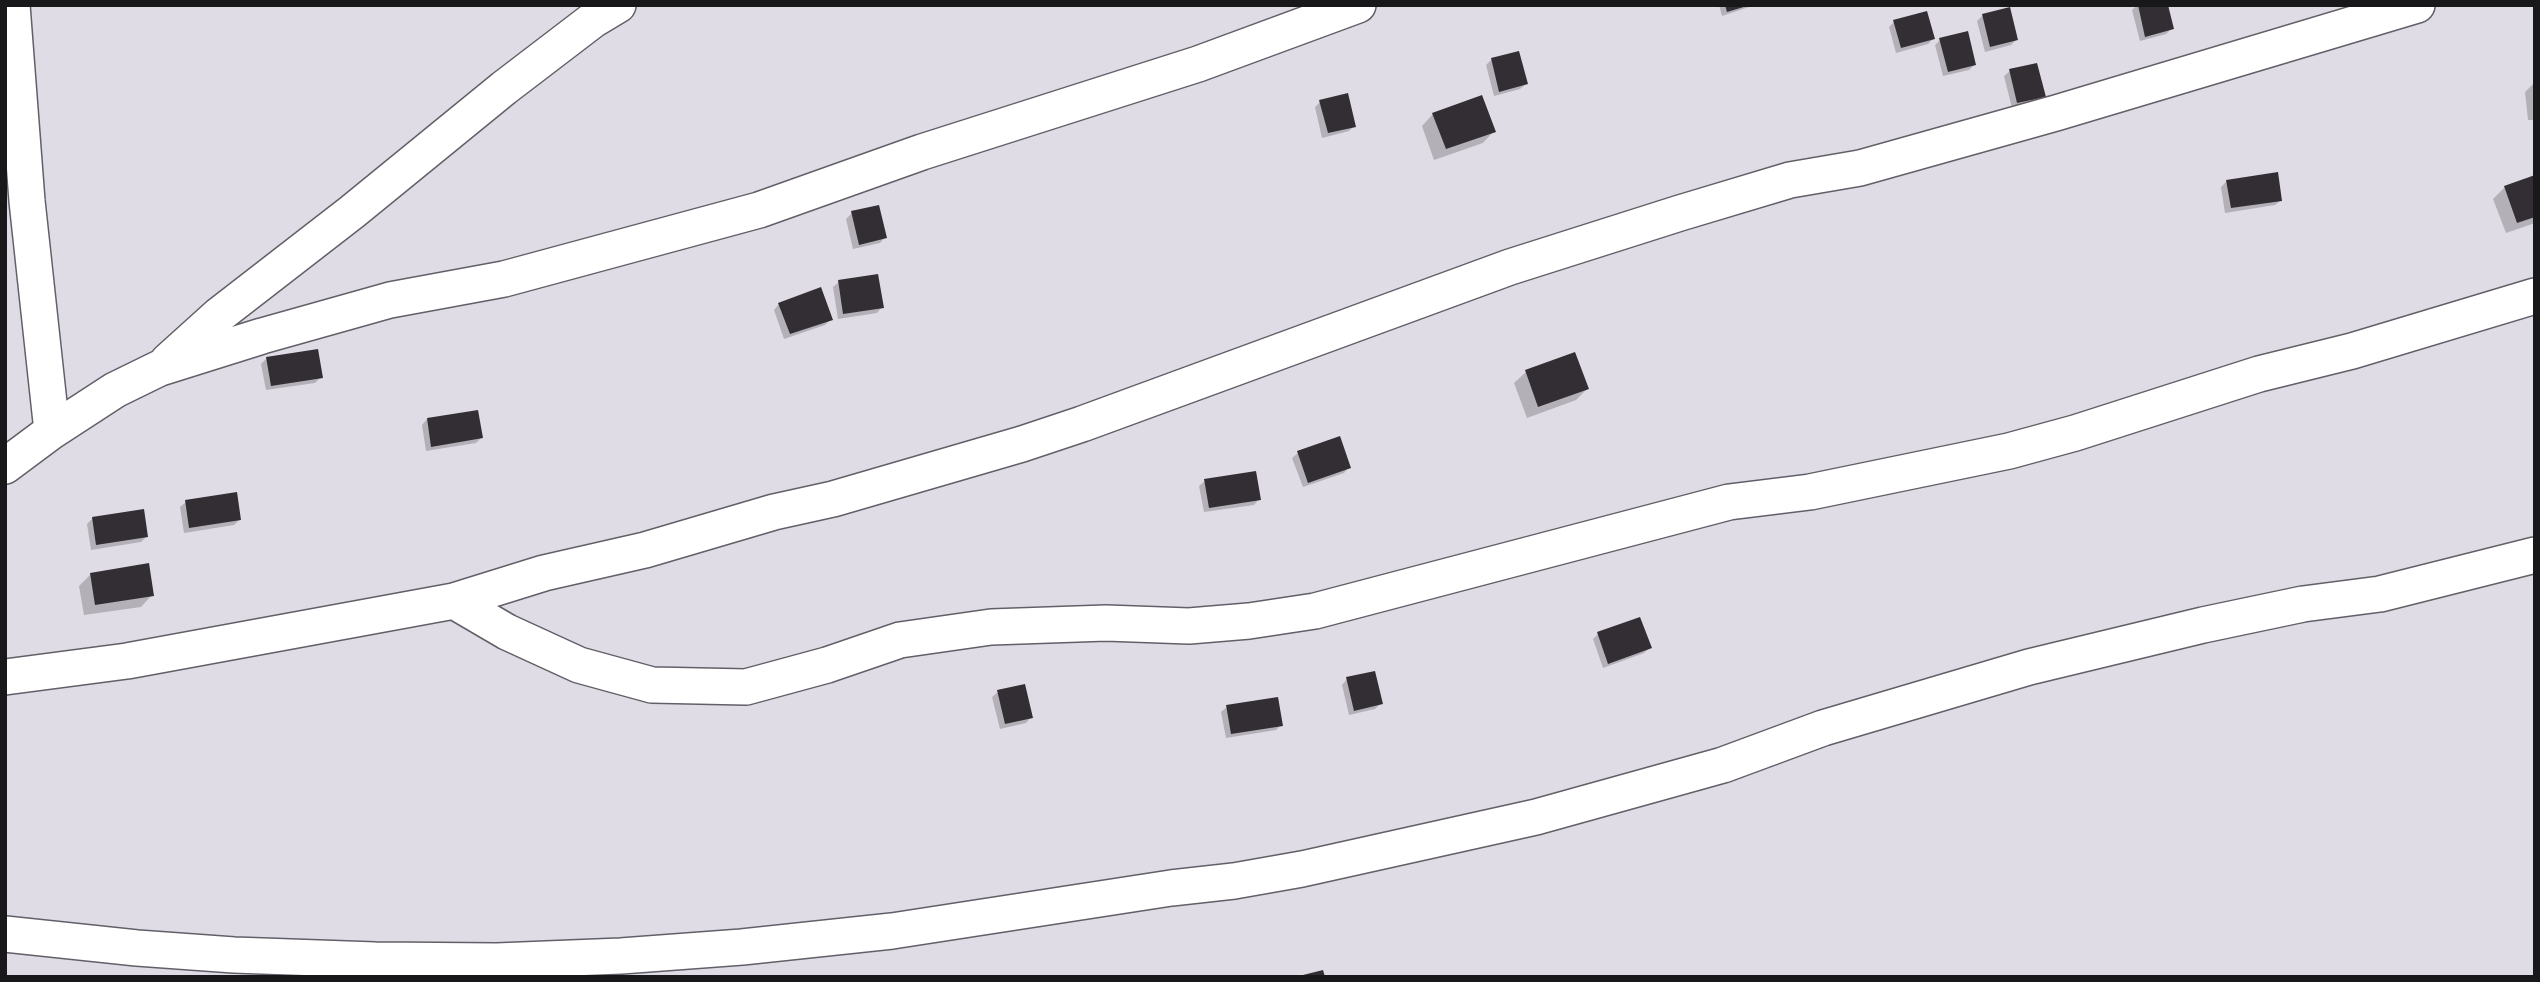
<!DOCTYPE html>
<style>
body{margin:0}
#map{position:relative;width:2540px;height:982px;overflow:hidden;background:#e0dce6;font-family:"Fira Sans Condensed",sans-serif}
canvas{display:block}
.frame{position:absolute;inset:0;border:7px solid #18171a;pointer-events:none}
</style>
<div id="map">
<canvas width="2540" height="982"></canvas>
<div class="frame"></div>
</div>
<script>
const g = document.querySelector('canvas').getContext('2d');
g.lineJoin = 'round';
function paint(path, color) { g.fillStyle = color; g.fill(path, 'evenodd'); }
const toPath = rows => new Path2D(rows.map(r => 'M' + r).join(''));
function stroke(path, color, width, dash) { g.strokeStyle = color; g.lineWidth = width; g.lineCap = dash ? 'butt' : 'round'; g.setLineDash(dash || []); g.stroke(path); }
paint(toPath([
 [1719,5,1755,5,1722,16],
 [2137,5,2166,5,2172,28,2166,34,2140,41,2132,10],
 [1982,16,2016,40,2011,45,1985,52,1977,21],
 [1894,22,1933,39,1928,44,1896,53,1889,27],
 [1940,40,1975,64,1969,70,1943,76,1935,45],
 [1492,59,1526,84,1520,89,1494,96,1486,65],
 [2010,71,2044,96,2038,101,2012,108,2004,76],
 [2535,82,2535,120,2528,120,2525,92],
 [1320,102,1354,126,1349,131,1322,138,1315,107],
 [1433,114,1494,131,1483,143,1434,160,1422,126],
 [2535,177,2535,223,2506,233,2493,199,2505,187],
 [2226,182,2281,200,2275,205,2225,213,2221,187],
 [852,213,885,237,880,243,853,249,846,219],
 [839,282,882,307,877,313,838,319,833,287],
 [779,304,831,319,825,325,784,339,774,310],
 [267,358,321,377,315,383,266,390,261,364],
 [1526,372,1587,389,1576,400,1527,418,1514,383],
 [427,419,481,438,476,443,426,451,422,425],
 [1298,453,1349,467,1344,473,1303,487,1292,458],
 [1205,481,1259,499,1254,505,1204,512,1199,486],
 [186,502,239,520,234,525,184,533,180,507],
 [93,518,146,537,141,542,91,550,87,524],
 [91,574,152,595,141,607,84,615,79,586],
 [1598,634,1650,648,1644,653,1603,668,1593,639],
 [1347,679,1381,703,1375,709,1349,715,1342,685],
 [998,692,1031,717,1026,723,1000,729,992,697],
 [1227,707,1281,725,1276,730,1226,738,1221,712]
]), '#0003');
paint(toPath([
 [1725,5,1747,5,1747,6,1727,12],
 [2138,5,2168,5,2174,29,2145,37],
 [2010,7,2018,40,1990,47,1982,14],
 [1927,11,1935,39,1901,48,1893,20],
 [1968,31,1976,65,1948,72,1939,38],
 [1519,51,1528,84,1499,92,1491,58],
 [2037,63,2046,97,2017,103,2009,69],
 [1348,93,1356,127,1328,133,1319,100],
 [1482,95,1496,132,1446,149,1432,113],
 [2278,172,2282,201,2231,208,2226,180],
 [2535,175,2535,217,2517,223,2504,186],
 [879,205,887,238,859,245,851,211],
 [878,274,884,308,843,314,838,280],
 [821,287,833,320,790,334,778,303],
 [318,349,323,378,271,386,266,357],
 [1575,352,1589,389,1538,407,1525,370],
 [478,410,483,438,431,447,427,418],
 [1340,436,1351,468,1308,483,1297,451],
 [1256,471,1261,500,1209,508,1204,479],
 [237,492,241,520,189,528,185,500],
 [144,509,148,537,96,545,92,517],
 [149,563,154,596,95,605,90,573],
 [1640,617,1652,648,1608,664,1597,632],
 [1375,671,1383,704,1354,711,1346,677],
 [1025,684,1033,718,1005,724,997,690],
 [1278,697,1283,726,1231,734,1226,705],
 [1323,970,1325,977,1299,977,1299,976]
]), '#332e34');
const minor = toPath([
 [12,5,27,201,52,431],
 [168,361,219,315,352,212,504,88,593,20,618,5],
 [5,466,52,431,115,390,160,368,262,336,390,300,504,279,759,210,922,152,1198,64,1358,5],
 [454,601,507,632,579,665,652,685,746,687,827,665,900,640,991,627,1106,623,1189,626,1249,621,1315,611,1729,502,1810,492,2009,451,2075,433,2259,374,2352,351,2535,296],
 [5,677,127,661,454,601,544,573,645,550,774,512,833,499,1022,444,1082,424,1510,267,1680,213,1790,180,1860,168,2056,113,2417,5],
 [5,934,137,948,234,955,375,960,497,961,621,956,742,947,892,931,1171,888,1234,881,1302,869,1536,817,1723,765,1823,728,2029,667,2203,625,2303,604,2380,594,2535,555]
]);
stroke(minor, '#635f68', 38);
stroke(minor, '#fff', 35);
</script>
